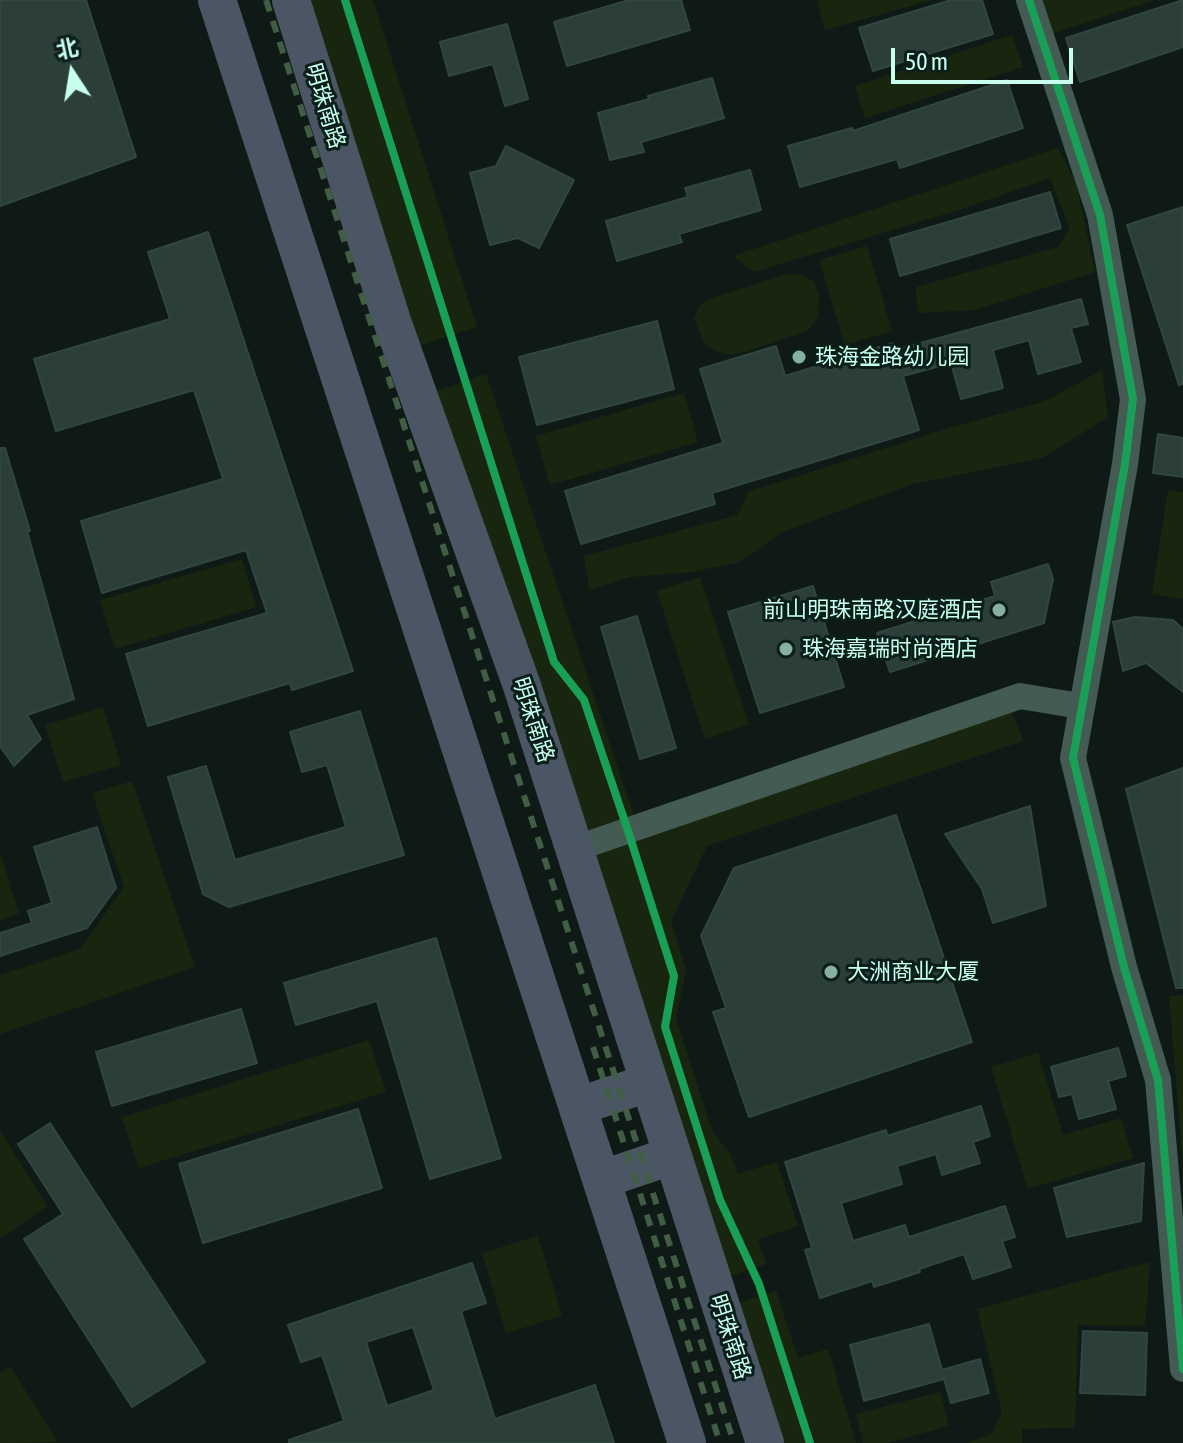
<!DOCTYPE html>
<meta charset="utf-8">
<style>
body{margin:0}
#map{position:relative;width:1183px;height:1443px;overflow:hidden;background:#0f1a17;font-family:"Asap Condensed","Noto Sans SC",sans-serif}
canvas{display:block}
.north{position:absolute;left:32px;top:32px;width:80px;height:80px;-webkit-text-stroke:6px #0b1e1a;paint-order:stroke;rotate:348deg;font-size:22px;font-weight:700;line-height:32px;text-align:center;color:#c8ffef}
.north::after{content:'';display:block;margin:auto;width:28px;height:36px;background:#c8ffef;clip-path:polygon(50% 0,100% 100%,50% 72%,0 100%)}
.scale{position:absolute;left:891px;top:48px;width:182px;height:36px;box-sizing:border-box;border:4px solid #c8ffef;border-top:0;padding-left:10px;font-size:24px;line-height:28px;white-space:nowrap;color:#c8ffef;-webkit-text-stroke:6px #0b1e1a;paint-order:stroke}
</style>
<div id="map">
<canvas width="1183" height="1443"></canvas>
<div class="north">北</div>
<div class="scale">50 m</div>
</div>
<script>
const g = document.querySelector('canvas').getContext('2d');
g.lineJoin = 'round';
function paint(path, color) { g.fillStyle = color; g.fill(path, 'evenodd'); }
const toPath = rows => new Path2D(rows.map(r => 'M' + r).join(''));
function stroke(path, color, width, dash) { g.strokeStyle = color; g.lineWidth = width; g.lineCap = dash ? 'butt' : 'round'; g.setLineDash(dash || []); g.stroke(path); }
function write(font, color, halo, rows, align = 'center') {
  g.font = font + ' "Asap Condensed","Noto Sans SC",sans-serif'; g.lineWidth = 6; g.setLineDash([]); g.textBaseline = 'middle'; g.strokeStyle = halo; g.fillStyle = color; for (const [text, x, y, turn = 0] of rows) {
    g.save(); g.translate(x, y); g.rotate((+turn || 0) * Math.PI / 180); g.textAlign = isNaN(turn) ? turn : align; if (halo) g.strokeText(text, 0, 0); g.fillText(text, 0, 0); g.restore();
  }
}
paint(toPath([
 [309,0,373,0,477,327,418,346],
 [817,0,932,0,825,30],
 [1043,0,1155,0,1054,33],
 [1012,35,1023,67,865,118,855,86],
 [1058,148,1076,183,1095,272,975,310,918,313,916,287,1058,247,1070,229,1050,178,962,209,754,272,733,256],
 [867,246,892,331,845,345,819,260],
 [787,274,803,275,814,282,819,294,818,317,808,331,738,354,727,354,715,351,704,343,694,319,698,308,706,300],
 [1102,370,1108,417,1042,458,913,484,782,532,740,562,692,572,630,577,589,590,584,556,738,515,748,492,949,428,1046,401],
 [486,374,635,819,586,835,437,391],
 [684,393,698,442,550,485,536,436],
 [1168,490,1183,492,1183,599,1152,594],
 [242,559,256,607,115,649,100,600],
 [700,577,749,724,705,739,657,591],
 [103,707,121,765,63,782,45,725],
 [1011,709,1023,741,707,846,671,921,686,970,676,1018,712,1131,731,1155,738,1174,777,1162,798,1226,758,1239,766,1264,724,1278,586,856],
 [132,781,195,967,0,1034,0,975,80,949,124,887,92,793],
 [0,851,19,914,0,920],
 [1183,995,1183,1167,1169,996],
 [369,1040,386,1092,139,1168,122,1117],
 [1038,1053,1063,1135,1121,1118,1133,1158,1028,1189,991,1067],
 [0,1130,47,1206,0,1239],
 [538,1236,562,1316,506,1333,482,1253],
 [1150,1262,1145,1326,1078,1325,1075,1428,1022,1429,1022,1443,966,1443,992,1434,1002,1412,977,1309],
 [776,1291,798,1358,828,1349,856,1443,776,1443,732,1305],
 [10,1366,58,1442,0,1443,0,1373],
 [940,1392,949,1426,888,1443,863,1443,856,1414]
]), '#19260f');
const building = toPath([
 [0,0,86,0,136,157,0,206,0,0],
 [629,0,681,0,690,30,567,66,554,22,629,0],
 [951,0,982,0,993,34,873,71,859,28,951,0],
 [1183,0,1183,47,1080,82,1066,38,1183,0],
 [507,24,528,99,505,106,493,64,449,76,440,42,507,24],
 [712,78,724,118,641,142,644,152,610,160,598,113,649,99,648,96,712,78],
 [1007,80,1023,128,900,168,897,159,800,187,788,146,852,128,853,131,1007,80],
 [506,146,574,180,539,248,518,238,490,245,470,173,496,166,506,146],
 [750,170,761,210,679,234,682,242,617,261,606,221,688,197,685,188,750,170],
 [1050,192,1061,228,900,276,890,239,1050,192],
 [1183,207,1183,384,1179,385,1127,225,1183,207],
 [208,232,353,671,292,690,290,683,148,726,126,654,267,613,246,550,102,593,81,521,223,479,194,390,56,431,34,359,170,319,148,252,208,232],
 [1081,299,1088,324,1071,328,1081,362,1038,374,1029,340,993,350,1003,388,961,399,951,363,903,376,919,430,712,493,715,504,581,544,565,491,723,443,700,369,776,346,785,376,893,343,895,350,1081,299],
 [657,321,674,389,537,425,519,357,657,321],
 [1158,434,1183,438,1183,477,1153,473,1158,434],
 [0,448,5,448,30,531,27,531,74,699,27,715,41,739,14,766,0,746,0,448],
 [1048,564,1053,579,1044,623,890,672,877,633,995,596,991,582,1048,564],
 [813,586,844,687,760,713,728,612,813,586],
 [637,616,676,748,640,759,601,627,637,616],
 [1135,617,1173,620,1183,629,1183,692,1146,663,1123,671,1113,622,1135,617],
 [360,711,404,855,229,907,203,894,168,777,206,766,235,860,346,827,327,765,302,772,290,732,360,711],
 [1183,768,1183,988,1176,988,1126,789,1183,768],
 [1030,806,1046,906,993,923,982,889,945,834,1030,806],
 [896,815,972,1042,749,1117,713,1012,726,1008,701,936,734,868,896,815],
 [97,827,116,888,87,928,0,956,0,933,32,923,28,911,52,903,34,847,97,827],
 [436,938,501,1158,430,1179,377,1001,296,1025,284,983,436,938],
 [241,1009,257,1063,112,1106,96,1052,241,1009],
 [1118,1048,1126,1076,1108,1081,1116,1109,1079,1119,1072,1094,1059,1097,1051,1067,1118,1048],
 [981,1106,990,1136,973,1142,980,1163,942,1175,936,1154,897,1166,902,1184,841,1203,853,1241,905,1225,909,1237,1005,1206,1015,1237,1002,1241,1011,1267,973,1279,964,1254,919,1269,920,1272,874,1287,872,1281,820,1298,805,1250,812,1248,785,1162,886,1130,887,1136,981,1106],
 [358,1109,382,1188,203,1243,179,1164,358,1109],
 [50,1123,205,1362,132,1407,24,1239,63,1214,18,1144,50,1123],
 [1144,1163,1141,1221,1067,1237,1054,1188,1144,1163],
 [472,1263,486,1303,461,1311,495,1419,595,1385,614,1443,289,1443,289,1440,344,1421,322,1355,301,1362,288,1325,472,1263],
 [413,1327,434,1390,387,1406,366,1342,413,1327],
 [929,1324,942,1370,980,1359,989,1393,951,1403,944,1379,864,1401,850,1345,929,1324],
 [1083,1331,1147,1333,1145,1395,1080,1393,1083,1331]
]);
paint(building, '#2c3e39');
stroke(building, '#314640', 2);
stroke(toPath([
 [1029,0,1100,215,1133,399,1125,464,1073,758,1124,967,1158,1080,1183,1369],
 [574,849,1020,696,1080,706]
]), '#435b52', 26);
stroke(toPath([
 [217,0,687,1443],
 [291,0,392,321,522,686,765,1443],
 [579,1106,648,1083],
 [603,1179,671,1156]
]), '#4b5665', 38);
stroke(toPath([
 [266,0,734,1443],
 [593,1047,720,1443]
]), '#415e45', 6, [12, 10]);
stroke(toPath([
 [345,0,554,662,584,700,628,831,674,976,665,1027,720,1200,759,1284,810,1443],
 [1029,0,1100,215,1133,399,1125,464,1073,758,1124,967,1158,1080,1183,1369]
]), '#1a9f57', 8);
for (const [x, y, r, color] of [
 [799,357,8,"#87afa3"],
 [999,610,8,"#87afa3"],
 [786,649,8,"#87afa3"],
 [831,972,8,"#87afa3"]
]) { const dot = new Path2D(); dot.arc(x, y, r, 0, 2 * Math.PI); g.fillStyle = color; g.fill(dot); stroke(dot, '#0b1e1a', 3); }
write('22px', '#c8ffef', '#0b1e1a', [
 ["明珠南路",325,106,73],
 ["明珠南路",533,720,72],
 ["明珠南路",730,1337,72]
]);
write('22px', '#c8ffef', '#0b1e1a', [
 ["珠海金路幼儿园",815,357],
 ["前山明珠南路汉庭酒店",983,610,"right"],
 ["珠海嘉瑞时尚酒店",802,649],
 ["大洲商业大厦",847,972]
], 'left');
</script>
